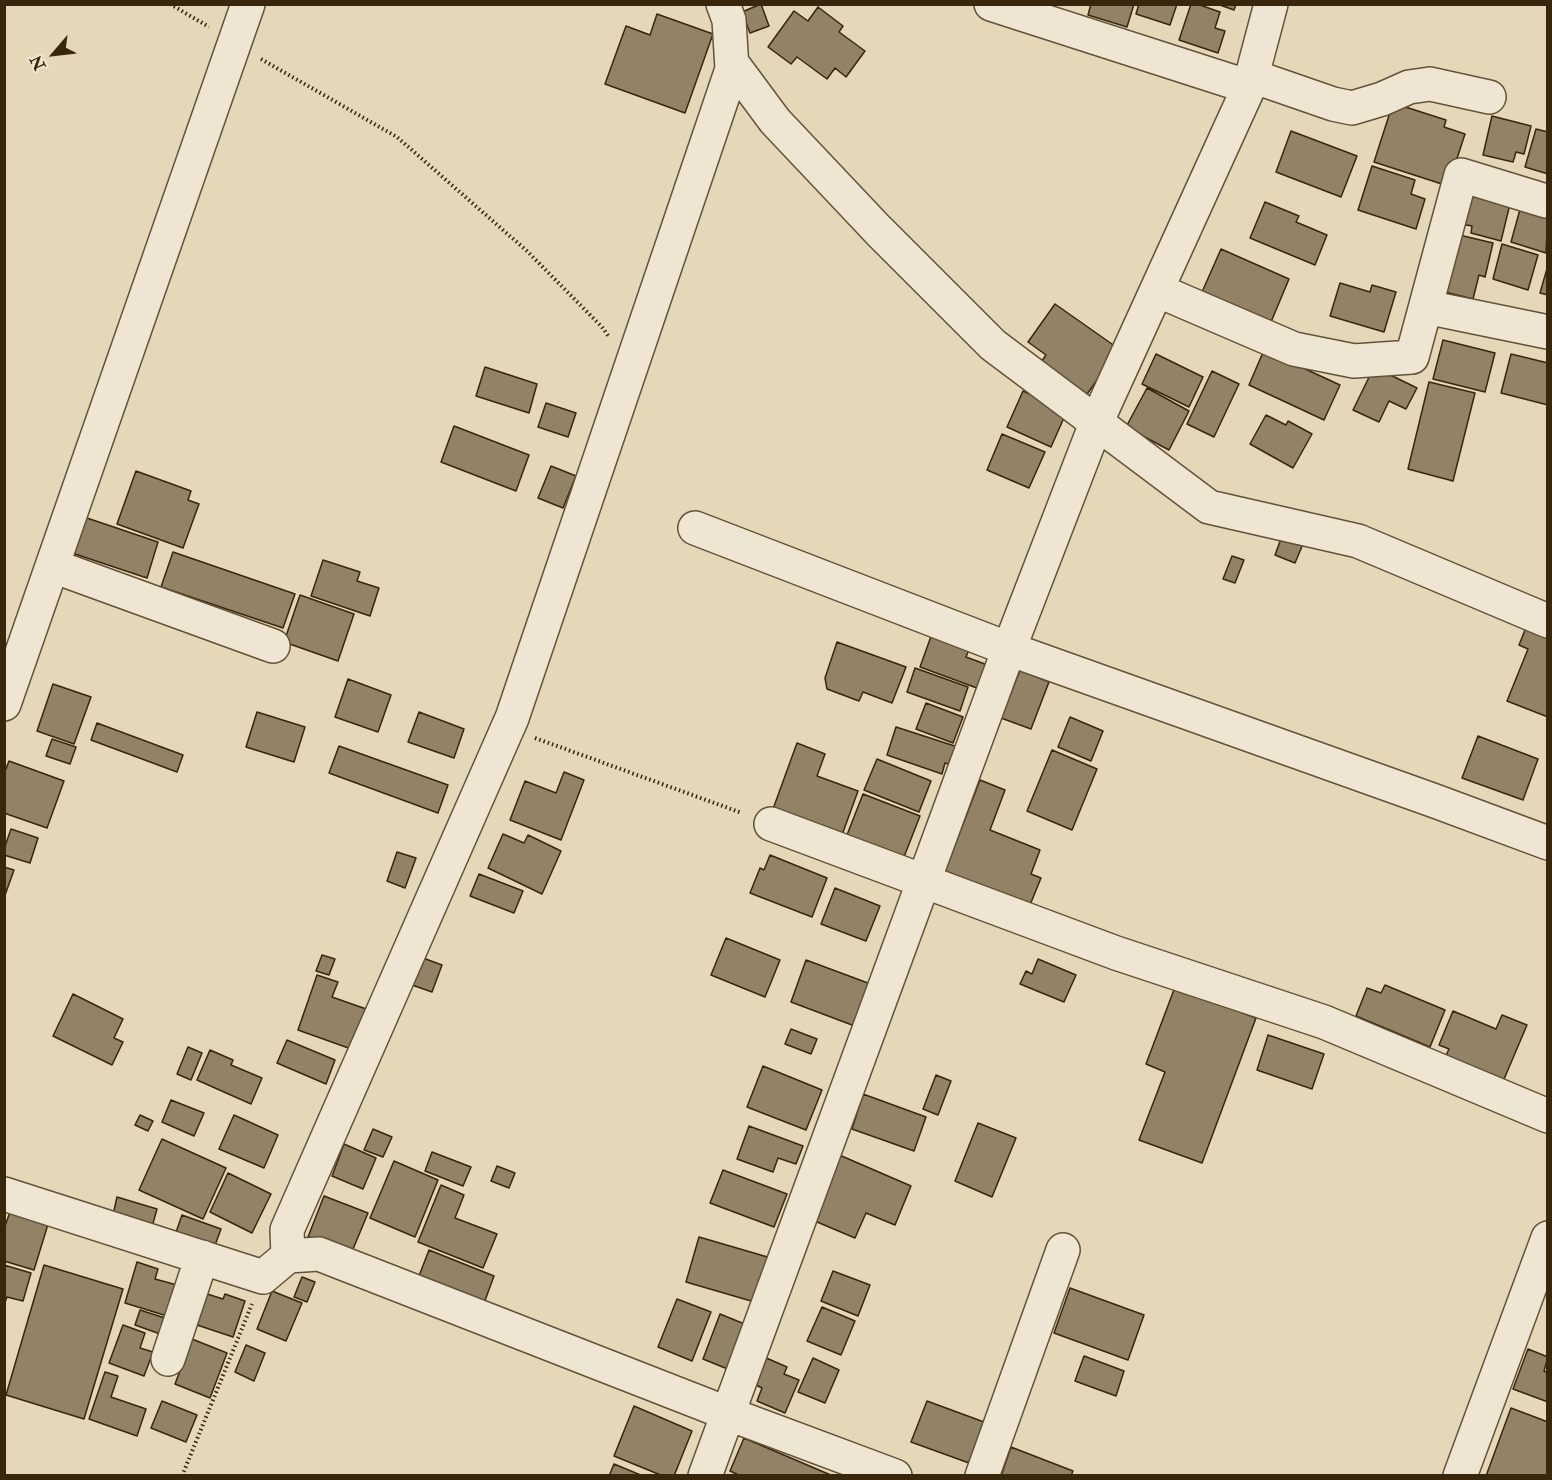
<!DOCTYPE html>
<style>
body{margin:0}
#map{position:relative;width:1552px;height:1480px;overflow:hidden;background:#e5d8b9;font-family:"IM FELL Double Pica",serif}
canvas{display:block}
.frame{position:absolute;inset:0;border:6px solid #38260d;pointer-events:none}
.north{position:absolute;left:24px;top:24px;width:60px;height:60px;-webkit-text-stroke:4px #eee6d2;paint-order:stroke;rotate:242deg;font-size:16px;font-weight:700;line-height:24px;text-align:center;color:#38260d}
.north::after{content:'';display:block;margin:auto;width:21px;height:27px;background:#38260d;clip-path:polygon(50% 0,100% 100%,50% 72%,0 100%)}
</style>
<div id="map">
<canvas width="1552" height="1480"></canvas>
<div class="frame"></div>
<div class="north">N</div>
</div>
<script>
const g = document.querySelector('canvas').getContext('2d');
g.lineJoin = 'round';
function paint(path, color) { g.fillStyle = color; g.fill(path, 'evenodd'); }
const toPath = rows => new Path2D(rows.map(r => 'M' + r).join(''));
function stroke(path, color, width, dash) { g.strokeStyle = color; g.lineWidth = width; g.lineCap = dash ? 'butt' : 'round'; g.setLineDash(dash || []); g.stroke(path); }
const building = toPath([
 [761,4,769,26,750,33,742,12,761,4],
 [1091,4,1134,4,1127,27,1088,15,1091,4],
 [1139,4,1177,4,1170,25,1136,14,1139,4],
 [1191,4,1197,4,1220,12,1215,28,1225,31,1218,53,1179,40,1191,4],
 [1217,4,1236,4,1234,10,1217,4],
 [818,7,843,26,839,32,865,51,846,77,835,68,827,79,797,57,791,64,768,47,794,11,808,21,818,7],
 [657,14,713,34,685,113,605,84,626,26,650,35,657,14],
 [1393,103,1446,120,1444,127,1465,134,1448,186,1374,162,1393,103],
 [1492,116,1531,126,1524,154,1516,152,1513,162,1483,155,1492,116],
 [1536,129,1548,132,1548,174,1525,167,1536,129],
 [1291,131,1357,156,1341,197,1276,172,1291,131],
 [1372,166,1415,180,1411,194,1425,199,1416,229,1358,210,1372,166],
 [1468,193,1510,204,1501,241,1471,233,1472,226,1461,224,1468,193],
 [1265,202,1299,216,1296,222,1327,235,1315,265,1250,238,1265,202],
 [1522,202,1548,209,1546,253,1511,242,1522,202],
 [1451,233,1493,243,1485,277,1479,275,1473,299,1437,290,1451,233],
 [1502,244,1538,255,1528,290,1493,279,1502,244],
 [1221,249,1289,279,1271,322,1202,292,1221,249],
 [1548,265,1548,295,1540,293,1548,265],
 [1340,283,1370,292,1372,285,1396,292,1384,332,1330,316,1340,283],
 [1055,304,1119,349,1085,397,1039,365,1046,355,1028,342,1055,304],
 [1443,340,1495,353,1485,392,1433,379,1443,340],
 [1264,350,1340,385,1324,420,1249,385,1264,350],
 [1156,354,1203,377,1189,407,1142,384,1156,354],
 [1511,354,1548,363,1548,405,1501,393,1511,354],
 [485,367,537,384,529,413,476,396,485,367],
 [1374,367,1417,388,1406,409,1389,401,1379,422,1353,410,1374,367],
 [1212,371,1239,384,1214,437,1187,424,1212,371],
 [1429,382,1475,393,1453,481,1408,469,1429,382],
 [1147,388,1189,411,1169,450,1126,427,1147,388],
 [1023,391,1067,411,1051,447,1007,427,1023,391],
 [546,403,576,413,568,437,538,427,546,403],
 [1266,415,1286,425,1288,421,1312,434,1293,468,1250,444,1266,415],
 [454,426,529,455,516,491,441,462,454,426],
 [1002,434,1045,452,1029,488,987,470,1002,434],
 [551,466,576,476,563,508,538,498,551,466],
 [136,471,191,491,188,500,199,504,183,548,117,524,136,471],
 [84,517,158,542,147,578,72,553,84,517],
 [1285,528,1306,537,1295,563,1275,555,1285,528],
 [173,552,295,594,283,628,161,587,173,552],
 [1232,556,1244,560,1235,583,1223,579,1232,556],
 [323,560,360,572,357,581,379,588,370,616,311,596,323,560],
 [300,595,354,614,338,661,284,642,300,595],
 [1529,620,1548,637,1548,717,1507,701,1528,649,1519,645,1529,620],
 [934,628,972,642,966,657,993,667,985,691,920,667,934,628],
 [837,642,906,667,892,703,863,692,859,701,827,689,825,678,837,642],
 [915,668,968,687,960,711,907,692,915,668],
 [1020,670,1049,682,1031,729,1001,718,1020,670],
 [348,679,391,695,378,732,335,717,348,679],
 [53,684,91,697,74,744,37,731,53,684],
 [926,703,963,717,953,743,916,729,926,703],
 [257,712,305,727,294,762,246,747,257,712],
 [419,712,464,729,454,758,408,742,419,712],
 [1070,717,1103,731,1091,761,1058,747,1070,717],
 [97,723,183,755,177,772,91,740,97,723],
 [896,727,964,749,958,767,945,763,942,774,887,755,896,727],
 [1478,736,1538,759,1523,800,1462,778,1478,736],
 [52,739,76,747,70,764,46,756,52,739],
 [797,743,825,754,817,776,858,791,842,835,773,809,797,743],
 [339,746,448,785,438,813,329,773,339,746],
 [1052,750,1097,769,1072,830,1027,811,1052,750],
 [877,759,931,781,919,812,864,790,877,759],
 [9,761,64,781,47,828,4,813,4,774,9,761],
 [564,772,584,780,561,840,510,820,525,781,556,793,564,772],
 [980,780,1005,790,990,830,1040,850,1031,874,1041,878,1030,905,945,871,980,780],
 [863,794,920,816,902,862,845,840,863,794],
 [11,829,38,838,30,863,4,855,4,849,11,829],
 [503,834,524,843,528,835,561,851,542,894,488,868,503,834],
 [397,852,416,858,405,888,387,881,397,852],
 [770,855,827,878,812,917,750,893,760,868,764,870,770,855],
 [4,867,14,870,4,898,4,867],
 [479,874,523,891,514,913,470,896,479,874],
 [835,888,880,906,866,941,821,924,835,888],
 [726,938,780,960,765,997,711,975,726,938],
 [322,955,335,959,329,975,316,971,322,955],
 [423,958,442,965,432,992,412,985,423,958],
 [1038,959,1076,975,1064,1002,1020,984,1026,971,1032,974,1038,959],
 [806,960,876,986,860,1028,791,1002,806,960],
 [317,975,338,982,332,997,369,1010,354,1050,298,1030,317,975],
 [1385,985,1445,1010,1430,1047,1356,1016,1367,988,1381,993,1385,985],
 [1175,987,1256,1018,1202,1163,1139,1140,1165,1072,1146,1064,1175,987],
 [73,994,123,1019,114,1038,123,1042,112,1065,53,1036,73,994],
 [1453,1011,1496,1029,1502,1015,1527,1025,1502,1084,1444,1060,1449,1049,1439,1045,1453,1011],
 [791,1029,817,1039,811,1054,785,1044,791,1029],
 [1268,1035,1324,1054,1312,1089,1257,1070,1268,1035],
 [287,1040,335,1060,326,1084,277,1063,287,1040],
 [188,1047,202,1053,191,1080,177,1074,188,1047],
 [210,1050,233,1060,231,1065,262,1078,251,1104,197,1080,210,1050],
 [763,1066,822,1090,806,1130,747,1107,763,1066],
 [936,1075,951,1081,938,1115,923,1109,936,1075],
 [863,1094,926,1117,914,1151,852,1129,863,1094],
 [171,1100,204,1113,194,1136,162,1122,171,1100],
 [140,1115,153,1121,148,1131,135,1125,140,1115],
 [234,1115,278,1135,264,1168,219,1149,234,1115],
 [978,1123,1016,1138,992,1197,955,1181,978,1123],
 [749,1126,803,1146,796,1164,778,1158,773,1172,737,1159,749,1126],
 [373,1129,392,1137,383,1157,364,1150,373,1129],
 [162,1139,226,1168,203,1219,139,1190,162,1139],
 [344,1144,376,1158,363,1189,332,1176,344,1144],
 [432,1152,471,1167,463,1186,425,1171,432,1152],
 [837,1154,911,1186,895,1225,866,1213,855,1238,810,1219,837,1154],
 [394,1161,438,1180,415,1237,370,1218,394,1161],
 [497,1166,515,1173,509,1188,491,1181,497,1166],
 [723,1170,787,1194,774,1227,710,1203,723,1170],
 [228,1173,271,1194,252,1233,210,1212,228,1173],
 [441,1185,464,1195,455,1218,497,1234,483,1268,418,1242,441,1185],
 [324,1196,368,1213,351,1254,308,1237,324,1196],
 [117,1197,157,1209,152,1227,113,1215,117,1197],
 [11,1209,49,1221,34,1270,4,1261,4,1229,11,1209],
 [182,1215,221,1229,214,1248,175,1235,182,1215],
 [699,1237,771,1258,758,1303,686,1282,699,1237],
 [429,1250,494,1276,483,1306,419,1276,429,1250],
 [137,1262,158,1269,155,1279,177,1285,167,1316,125,1303,137,1262],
 [4,1265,31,1273,23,1301,7,1297,4,1305,4,1265],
 [44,1265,123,1289,84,1419,6,1395,44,1265],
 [833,1271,870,1285,858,1316,821,1301,833,1271],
 [302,1277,315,1282,307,1302,294,1297,302,1277],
 [1070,1288,1144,1315,1128,1360,1054,1333,1070,1288],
 [272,1291,302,1303,286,1341,257,1329,272,1291],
 [204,1293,223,1299,225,1294,245,1301,233,1337,194,1324,204,1293],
 [677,1299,711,1312,692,1361,658,1347,677,1299],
 [822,1307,855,1321,841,1355,807,1341,822,1307],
 [140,1310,168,1319,163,1335,135,1325,140,1310],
 [720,1314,752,1327,735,1372,703,1359,720,1314],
 [123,1325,145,1333,140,1348,153,1352,144,1376,109,1363,123,1325],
 [192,1339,227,1353,210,1398,175,1384,192,1339],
 [246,1345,265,1353,254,1381,235,1372,246,1345],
 [1528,1349,1548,1357,1544,1371,1548,1373,1548,1402,1513,1389,1528,1349],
 [1084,1356,1124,1371,1116,1396,1075,1381,1084,1356],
 [764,1357,787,1367,784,1374,799,1380,785,1413,757,1401,762,1388,752,1383,764,1357],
 [813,1358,839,1370,825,1403,798,1392,813,1358],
 [105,1372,118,1376,111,1397,146,1409,137,1436,89,1419,105,1372],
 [162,1401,197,1415,186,1442,151,1428,162,1401],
 [927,1401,984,1422,969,1463,911,1442,927,1401],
 [634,1406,692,1431,674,1476,663,1476,614,1456,634,1406],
 [1511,1408,1548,1422,1548,1476,1486,1476,1511,1408],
 [744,1438,833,1476,741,1476,730,1471,744,1438],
 [1011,1447,1073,1471,1071,1476,1001,1476,1011,1447],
 [614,1464,643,1476,609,1476,614,1464]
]);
paint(building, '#928366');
stroke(building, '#38260d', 1.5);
const minor = toPath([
 [991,4,1249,87],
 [732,63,775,121,878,230,993,345,1209,507,1358,541,1548,621],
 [1252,76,1333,104,1352,108,1382,99,1409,87,1430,84,1489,97],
 [1157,290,1294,349,1354,361,1412,357,1461,175,1546,201],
 [1426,307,1548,332],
 [695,528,1009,649,1435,801,1548,843],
 [53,566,273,646],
 [4,704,248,4],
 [771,824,1116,953,1324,1022,1548,1116],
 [4,1194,263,1277,288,1256,319,1254,729,1414,895,1476],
 [288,1256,287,1230,512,718,732,69,729,20,723,4],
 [168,1359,202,1257],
 [705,1476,1009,649,1097,421,1249,87,1271,4],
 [982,1476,1063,1250],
 [1460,1476,1548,1238]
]);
stroke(minor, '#635238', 36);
stroke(toPath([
 [170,4,209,27],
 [261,59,397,137,527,251,602,327,609,337],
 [535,738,742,813],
 [182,1476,252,1304]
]), '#38260d', 4, [1.5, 3]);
stroke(minor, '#eee6d2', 33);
</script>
